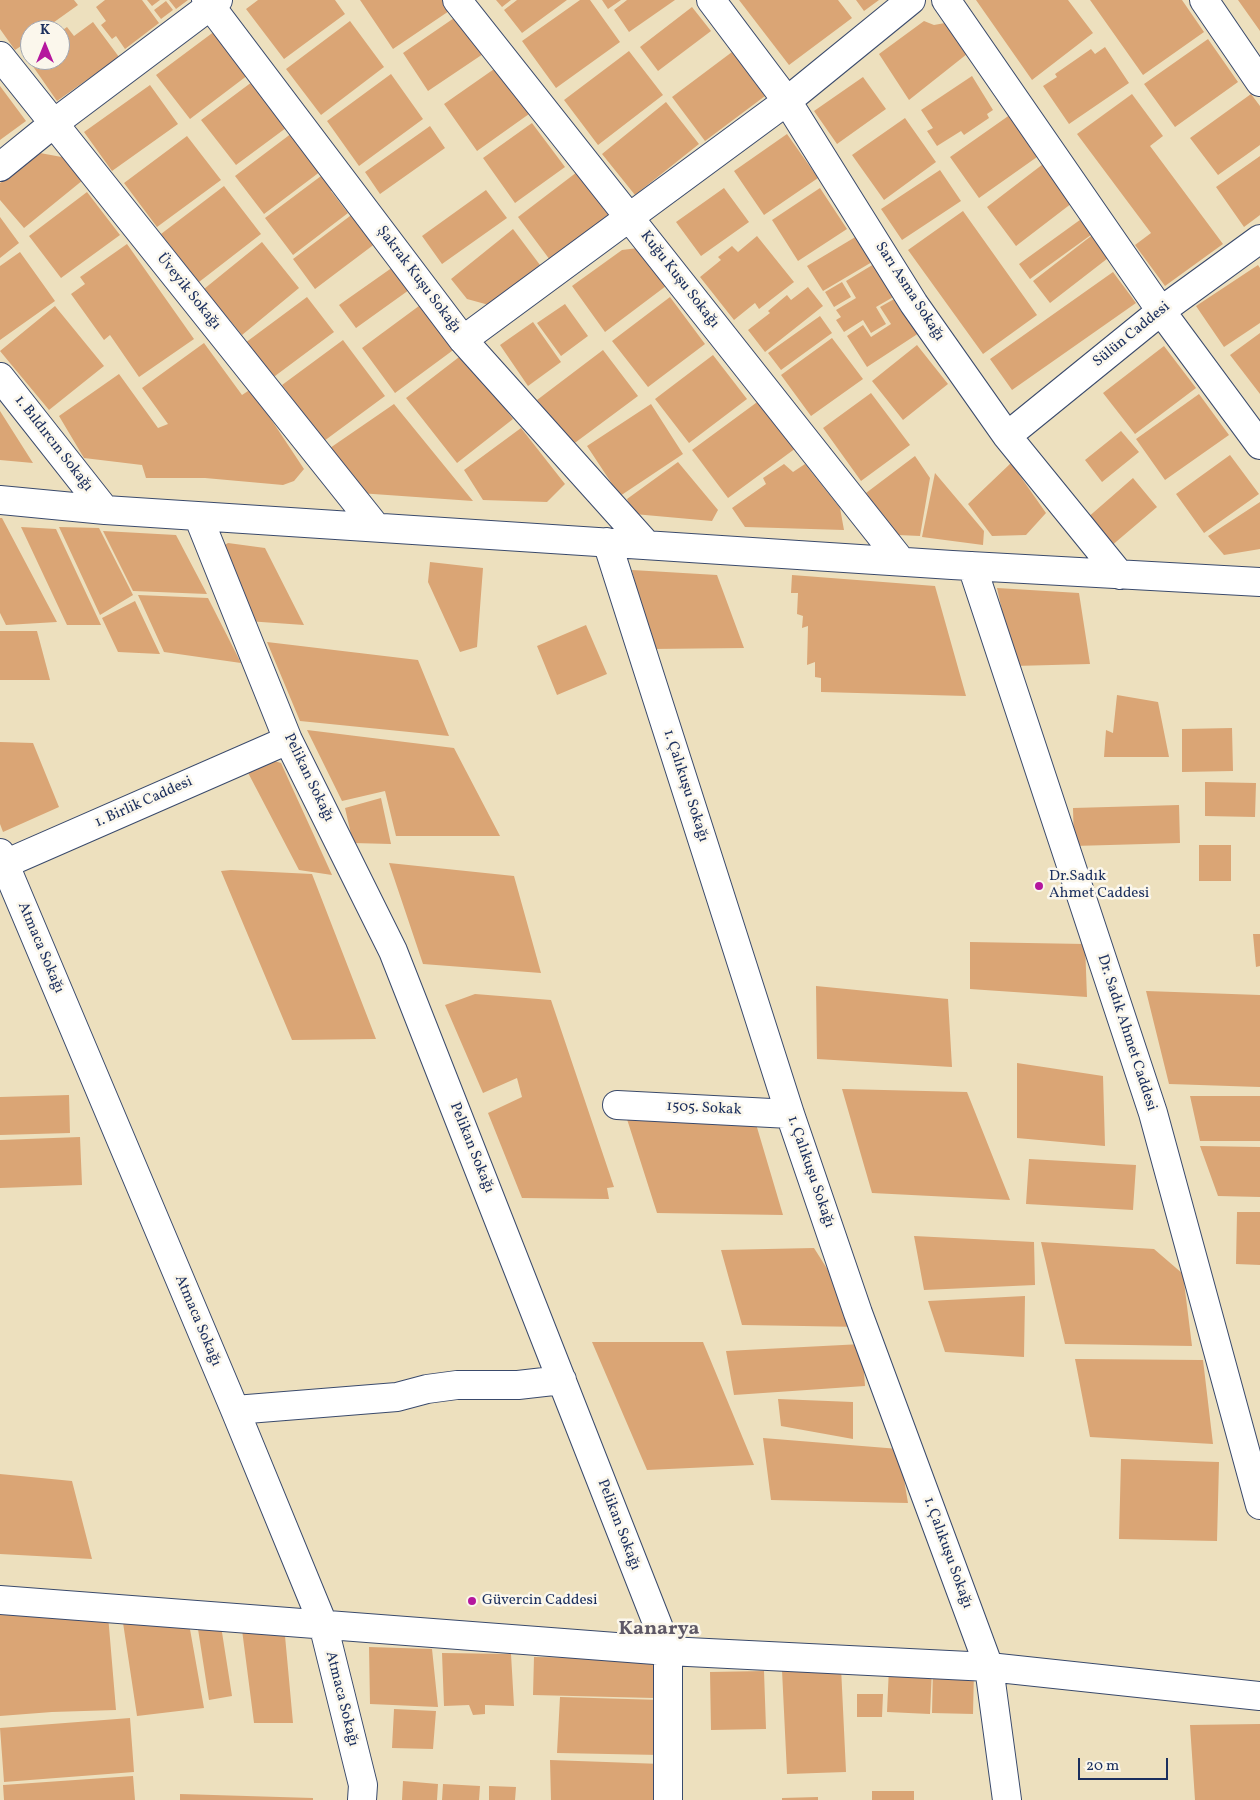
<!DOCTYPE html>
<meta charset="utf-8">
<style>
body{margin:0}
#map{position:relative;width:1260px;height:1800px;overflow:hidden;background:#ede0be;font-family:Vollkorn,serif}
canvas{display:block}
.north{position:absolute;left:20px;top:20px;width:50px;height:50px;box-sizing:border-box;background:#fbf7ec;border:1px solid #a1a7b3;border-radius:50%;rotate:0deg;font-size:14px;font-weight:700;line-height:20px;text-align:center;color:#1b2f5e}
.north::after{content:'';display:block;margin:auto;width:18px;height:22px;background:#b5179e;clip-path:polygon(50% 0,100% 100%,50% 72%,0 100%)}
.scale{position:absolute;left:1078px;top:1758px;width:90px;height:22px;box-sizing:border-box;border:2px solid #1b2f5e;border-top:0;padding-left:6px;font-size:15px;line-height:18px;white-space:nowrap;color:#1b2f5e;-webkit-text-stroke:4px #fbf7ec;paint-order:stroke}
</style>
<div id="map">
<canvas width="1260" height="1800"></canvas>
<div class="north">K</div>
<div class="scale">20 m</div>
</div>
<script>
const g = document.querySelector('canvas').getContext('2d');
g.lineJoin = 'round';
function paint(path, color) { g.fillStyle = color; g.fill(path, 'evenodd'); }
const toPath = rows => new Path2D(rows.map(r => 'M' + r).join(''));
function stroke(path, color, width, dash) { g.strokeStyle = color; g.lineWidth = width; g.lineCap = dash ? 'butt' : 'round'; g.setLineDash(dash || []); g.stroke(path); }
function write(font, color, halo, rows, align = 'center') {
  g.font = font + ' Vollkorn,serif'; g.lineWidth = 5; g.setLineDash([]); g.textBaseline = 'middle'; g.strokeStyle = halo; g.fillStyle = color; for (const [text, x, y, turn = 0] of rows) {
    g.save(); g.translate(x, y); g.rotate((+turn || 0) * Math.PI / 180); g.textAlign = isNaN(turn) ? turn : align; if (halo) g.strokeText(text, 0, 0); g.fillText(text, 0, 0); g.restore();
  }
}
paint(toPath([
 [0,0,74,0,78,5,43,30,30,30,30,40,15,50,0,29],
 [105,0,142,0,159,23,125,49,116,36,112,39,101,25,106,21,96,7],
 [147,0,160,0,152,6],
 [169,0,188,0,176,9],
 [258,0,335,0,345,14,284,59,246,9],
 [360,0,446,0,452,9,393,49],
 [496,0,511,0,502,7],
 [517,0,567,0,522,33,504,10],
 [580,0,590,0,620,42,556,88,522,41],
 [602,0,621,0,608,9],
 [627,0,675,0,629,32,614,10],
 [739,0,838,0,852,18,789,65],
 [856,0,879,0,864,11],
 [976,0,1068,0,1093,33,1032,80],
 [1090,0,1182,0,1204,32,1143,75],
 [1238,0,1260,0,1260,31],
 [166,1,173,10,161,19,154,10],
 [692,7,711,31,658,71,640,47],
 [457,16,483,54,428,91,403,53],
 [350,21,384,67,321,115,286,69],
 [924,21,934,25,945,23,967,54,909,100,879,54],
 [93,22,119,57,57,101,32,65,39,60,60,60,60,32,67,27,74,36],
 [215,31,248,75,190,119,156,75],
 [1208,39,1238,82,1175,127,1144,84],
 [1105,47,1129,83,1069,124,1043,86,1057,77,1055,74,1091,49,1095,54],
 [629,51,663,95,598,145,564,100],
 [732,52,765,96,705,141,672,97],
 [497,67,529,114,477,151,444,104],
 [391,74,423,119,359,166,327,121],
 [972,76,993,110,987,114,989,118,964,135,961,131,937,146,927,131,933,128,921,110],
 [863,77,886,109,837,144,814,111],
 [256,79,290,125,236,165,201,120],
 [150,85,178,124,112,171,84,132],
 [0,86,26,121,0,140],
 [1132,94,1163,136,1150,146,1223,244,1165,286,1135,245,1151,233,1077,134],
 [1251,94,1260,106,1260,145,1218,175,1190,138],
 [666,102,699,144,635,195,602,154],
 [1014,112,1037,144,1030,148,1037,157,979,198,950,157],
 [905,118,936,162,884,200,852,155],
 [532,123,565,167,515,203,483,158],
 [430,126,445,148,380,194,365,172],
 [296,130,325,168,264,214,235,176],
 [787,134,818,178,764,215,734,171],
 [187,136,221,180,157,227,124,183],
 [40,153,67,158,83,180,24,228,0,200,0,183],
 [1260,156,1260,215,1244,227,1216,187],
 [1047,161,1076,200,1016,246,987,207],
 [581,169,614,212,550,260,518,217],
 [940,170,961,201,902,240,881,209],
 [325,173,336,188,331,191,348,213,293,255,265,218],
 [224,186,261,234,199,282,161,234],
 [724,188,749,222,701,256,676,222],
 [820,188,847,229,798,261,772,220],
 [486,190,507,218,442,264,422,236],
 [87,192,120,235,61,278,29,236],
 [963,211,1037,315,983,354,908,250],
 [354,213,376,243,315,289,293,259],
 [0,217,19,243,0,258],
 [1084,217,1095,232,1030,279,1019,264],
 [513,229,540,265,489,305,467,299,451,279],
 [1095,233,1112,255,1050,303,1033,281],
 [757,236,794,282,759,309,755,303,734,320,700,277,721,260,718,257,732,246,738,252],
 [857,236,872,262,823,291,807,266],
 [262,242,299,288,242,335,204,289],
 [127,244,194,339,139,377,110,335,104,340,71,294,85,284,80,277],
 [638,248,666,286,605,332,572,286,622,250],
 [20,252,55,301,0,340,0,266],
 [874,264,895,296,876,307,886,324,871,333,863,320,844,332,836,320,841,317,836,310,856,298,846,281],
 [1258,265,1260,268,1260,323,1224,347,1196,306],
 [393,267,409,290,356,328,339,305],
 [1113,272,1136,303,1012,390,990,359],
 [842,282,851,297,834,307,825,292],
 [808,287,823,306,765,352,748,330,770,313,768,311,787,295,791,300],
 [307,297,334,332,271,379,245,343],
 [670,297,705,344,648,387,612,341],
 [896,298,919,333,867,367,847,336,863,325,871,337,891,324,880,307],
 [423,303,456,348,395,393,362,348],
 [565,304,588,336,561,356,537,323],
 [55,306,104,366,49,410,0,351],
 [820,316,832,333,781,370,768,353],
 [533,322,561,362,528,386,500,345],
 [1260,333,1260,394,1230,355],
 [832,338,863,379,811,416,781,375],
 [343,340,385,396,324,441,282,385],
 [204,343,242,395,251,389,304,469,294,481,283,485,205,478,146,478,142,465,84,458,59,416,119,374,158,428,168,424,142,388],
 [917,345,948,384,903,420,872,381],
 [1164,346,1196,388,1135,434,1103,393],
 [603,350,638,396,572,445,537,400],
 [463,354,513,419,457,463,406,398],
 [713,355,747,399,689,443,655,399],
 [871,393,910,445,861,481,823,428],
 [1199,394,1229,435,1165,480,1136,439],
 [760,400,796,448,728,498,692,450],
 [394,404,473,501,359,493,330,448],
 [651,404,683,454,620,496,587,446],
 [0,411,33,463,0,460],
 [521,428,565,484,547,502,483,500,464,470],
 [1121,431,1139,452,1102,482,1085,460],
 [1230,455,1259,494,1204,533,1176,494],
 [915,456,930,478,920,536,898,535,866,493],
 [678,462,718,510,712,521,634,514,627,499],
 [1011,463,1046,513,1026,535,992,536,968,504],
 [784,464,793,472,805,464,840,508,844,530,745,527,732,508,766,484,763,478],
 [935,473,984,531,983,545,922,537],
 [1133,478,1157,507,1110,547,1086,519],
 [1260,502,1260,549,1224,555,1208,536],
 [0,518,2,518,57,622,6,625,0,613],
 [21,527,56,529,101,625,67,625],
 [59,527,99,528,133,595,100,615],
 [103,531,176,535,207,594,133,591],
 [228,543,265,548,304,625,247,621,218,549],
 [430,562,483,568,477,647,460,652,428,582],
 [632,570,717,575,744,648,651,649],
 [792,575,935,586,966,696,821,692,821,678,815,677,815,662,807,665,808,626,802,628,803,616,797,614,798,593,791,593],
 [997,588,1079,593,1090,664,1014,666],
 [138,595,208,598,241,663,164,652],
 [135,601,160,654,118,652,102,618],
 [586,625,607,674,557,695,537,646],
 [0,631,37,631,50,680,0,680],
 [267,642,418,660,449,736,300,721],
 [1117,695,1158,702,1169,757,1104,757,1106,730,1113,733],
 [1232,728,1233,771,1182,772,1182,729],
 [307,730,454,748,500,836,396,836,385,791,342,801],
 [0,742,33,743,59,807,3,832,0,824],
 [265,758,281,763,332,875,299,870,245,767],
 [1205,782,1256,783,1255,817,1205,816],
 [381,798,391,844,353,843,345,808],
 [1179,805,1180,843,1074,846,1073,808],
 [1199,845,1231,845,1231,881,1199,881],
 [389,863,514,876,541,973,423,964],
 [231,870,312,874,376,1039,292,1040,221,871],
 [1253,934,1260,934,1260,966,1256,967],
 [970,942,1085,944,1087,997,970,989],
 [816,986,948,999,952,1067,817,1059],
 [1146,991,1260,995,1260,1087,1169,1084],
 [475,994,551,1000,614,1187,607,1188,609,1199,522,1198,488,1113,522,1097,517,1078,483,1093,445,1005],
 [1017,1063,1103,1076,1105,1146,1017,1138],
 [842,1089,967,1092,1010,1200,872,1193],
 [69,1095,70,1133,0,1135,0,1097],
 [1190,1096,1260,1096,1260,1141,1200,1141],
 [626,1116,756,1124,783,1215,657,1213],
 [80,1137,82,1185,0,1188,0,1140],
 [1200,1146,1260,1147,1260,1197,1218,1196],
 [1029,1159,1136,1165,1133,1210,1026,1204],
 [1237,1212,1260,1212,1260,1265,1236,1264],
 [914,1236,1034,1242,1035,1285,924,1290],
 [1041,1242,1154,1249,1183,1274,1192,1346,1065,1344],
 [814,1248,864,1327,742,1325,721,1250],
 [1025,1296,1024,1357,945,1352,928,1301],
 [592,1342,703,1342,754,1465,647,1470],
 [862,1344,865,1386,734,1395,726,1351],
 [1075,1359,1203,1360,1213,1444,1090,1437],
 [778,1399,853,1402,853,1439,781,1426],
 [763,1438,899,1449,908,1503,771,1500],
 [1121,1459,1219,1462,1217,1541,1119,1539],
 [0,1474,72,1481,92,1559,0,1554],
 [0,1608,108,1615,116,1710,52,1712,0,1716],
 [122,1616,188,1618,204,1708,137,1716],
 [241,1622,284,1625,293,1723,254,1723],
 [221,1626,232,1696,209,1700,198,1629],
 [369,1647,432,1649,438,1707,370,1704],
 [442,1653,511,1654,514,1706,485,1705,485,1714,473,1715,469,1705,444,1706],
 [534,1657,655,1659,654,1698,533,1695],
 [841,1667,846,1772,787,1774,782,1670],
 [889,1667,932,1669,930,1714,887,1712],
 [933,1669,974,1670,973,1714,932,1713],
 [764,1671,766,1729,711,1730,710,1672],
 [857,1694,883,1694,882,1717,857,1717],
 [560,1697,661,1700,660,1755,557,1753],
 [394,1709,436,1711,433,1749,392,1748],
 [130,1718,134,1772,4,1782,0,1728],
 [1260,1724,1260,1800,1195,1800,1190,1725],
 [550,1760,662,1764,662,1800,551,1800],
 [133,1776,135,1800,4,1800,3,1785],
 [403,1781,438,1784,437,1800,402,1800],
 [443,1784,480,1786,479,1800,442,1800],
 [489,1786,516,1787,515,1800,489,1800],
 [872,1791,914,1791,914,1800,872,1800],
 [180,1794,313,1798,313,1800,180,1800],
 [818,1797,818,1800,782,1800,782,1798]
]), '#daa575');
const minor = toPath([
 [206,0,463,340,647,545],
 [457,0,901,561],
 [711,0,787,101,914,304,1007,436,1120,575],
 [946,0,1161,311,1260,445],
 [1204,0,1260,82],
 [0,56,376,527],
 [0,167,53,124,218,0],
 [463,340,787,101,911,0],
 [0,377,105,510],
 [1007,436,1161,311,1260,239],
 [0,500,105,510,952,565,1260,582],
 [198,516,288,740,393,951,668,1651,668,1800],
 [607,542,790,1114,858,1313,989,1667,1007,1800],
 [972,566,1153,1113,1260,1505],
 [0,853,235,1410,323,1624,363,1785,362,1800],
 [0,866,288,740],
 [617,1105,790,1114],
 [235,1410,397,1397,427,1389,457,1385,518,1385,562,1380],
 [0,1600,668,1651,989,1667,1260,1696]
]);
stroke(minor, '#3a4a6c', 30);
stroke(minor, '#fff', 28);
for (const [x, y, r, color] of [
 [1039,886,5,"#b5179e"],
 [472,1601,5,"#b5179e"]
]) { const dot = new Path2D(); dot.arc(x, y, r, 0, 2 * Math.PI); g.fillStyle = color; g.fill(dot); stroke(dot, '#fbf7ec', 2); }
write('15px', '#1b2f5e', '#fbf7ec', [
 ["Şakrak Kuşu Sokağı",418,280,53],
 ["Kuğu Kuşu Sokağı",679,280,52],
 ["Üveyik Sokağı",188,292,51],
 ["Sarı Asma Sokağı",909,292,57],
 ["Sülün Caddesi",1132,335,-39],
 ["1. Bıldırcın Sokağı",53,444,52],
 ["Pelikan Sokağı",308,778,64],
 ["1. Çalıkuşu Sokağı",685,786,72],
 ["1. Birlik Caddesi",144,803,-24],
 ["Atmaca Sokağı",40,948,67],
 ["Dr. Sadık Ahmet Caddesi",1126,1033,72],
 ["1505. Sokak",704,1109,3],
 ["Pelikan Sokağı",471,1148,68],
 ["1. Çalıkuşu Sokağı",810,1172,71],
 ["Atmaca Sokağı",197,1321,67],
 ["Pelikan Sokağı",618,1525,69],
 ["1. Çalıkuşu Sokağı",947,1553,70],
 ["Atmaca Sokağı",341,1699,76]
]);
write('15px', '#1b2f5e', '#fbf7ec', [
 ["Dr.Sadık",1049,877],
 ["Ahmet Caddesi",1049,894],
 ["Güvercin Caddesi",482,1601]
], 'left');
write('bold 20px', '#5e5866', '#fbf7ec', [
 ["Kanarya",659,1630]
]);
</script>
